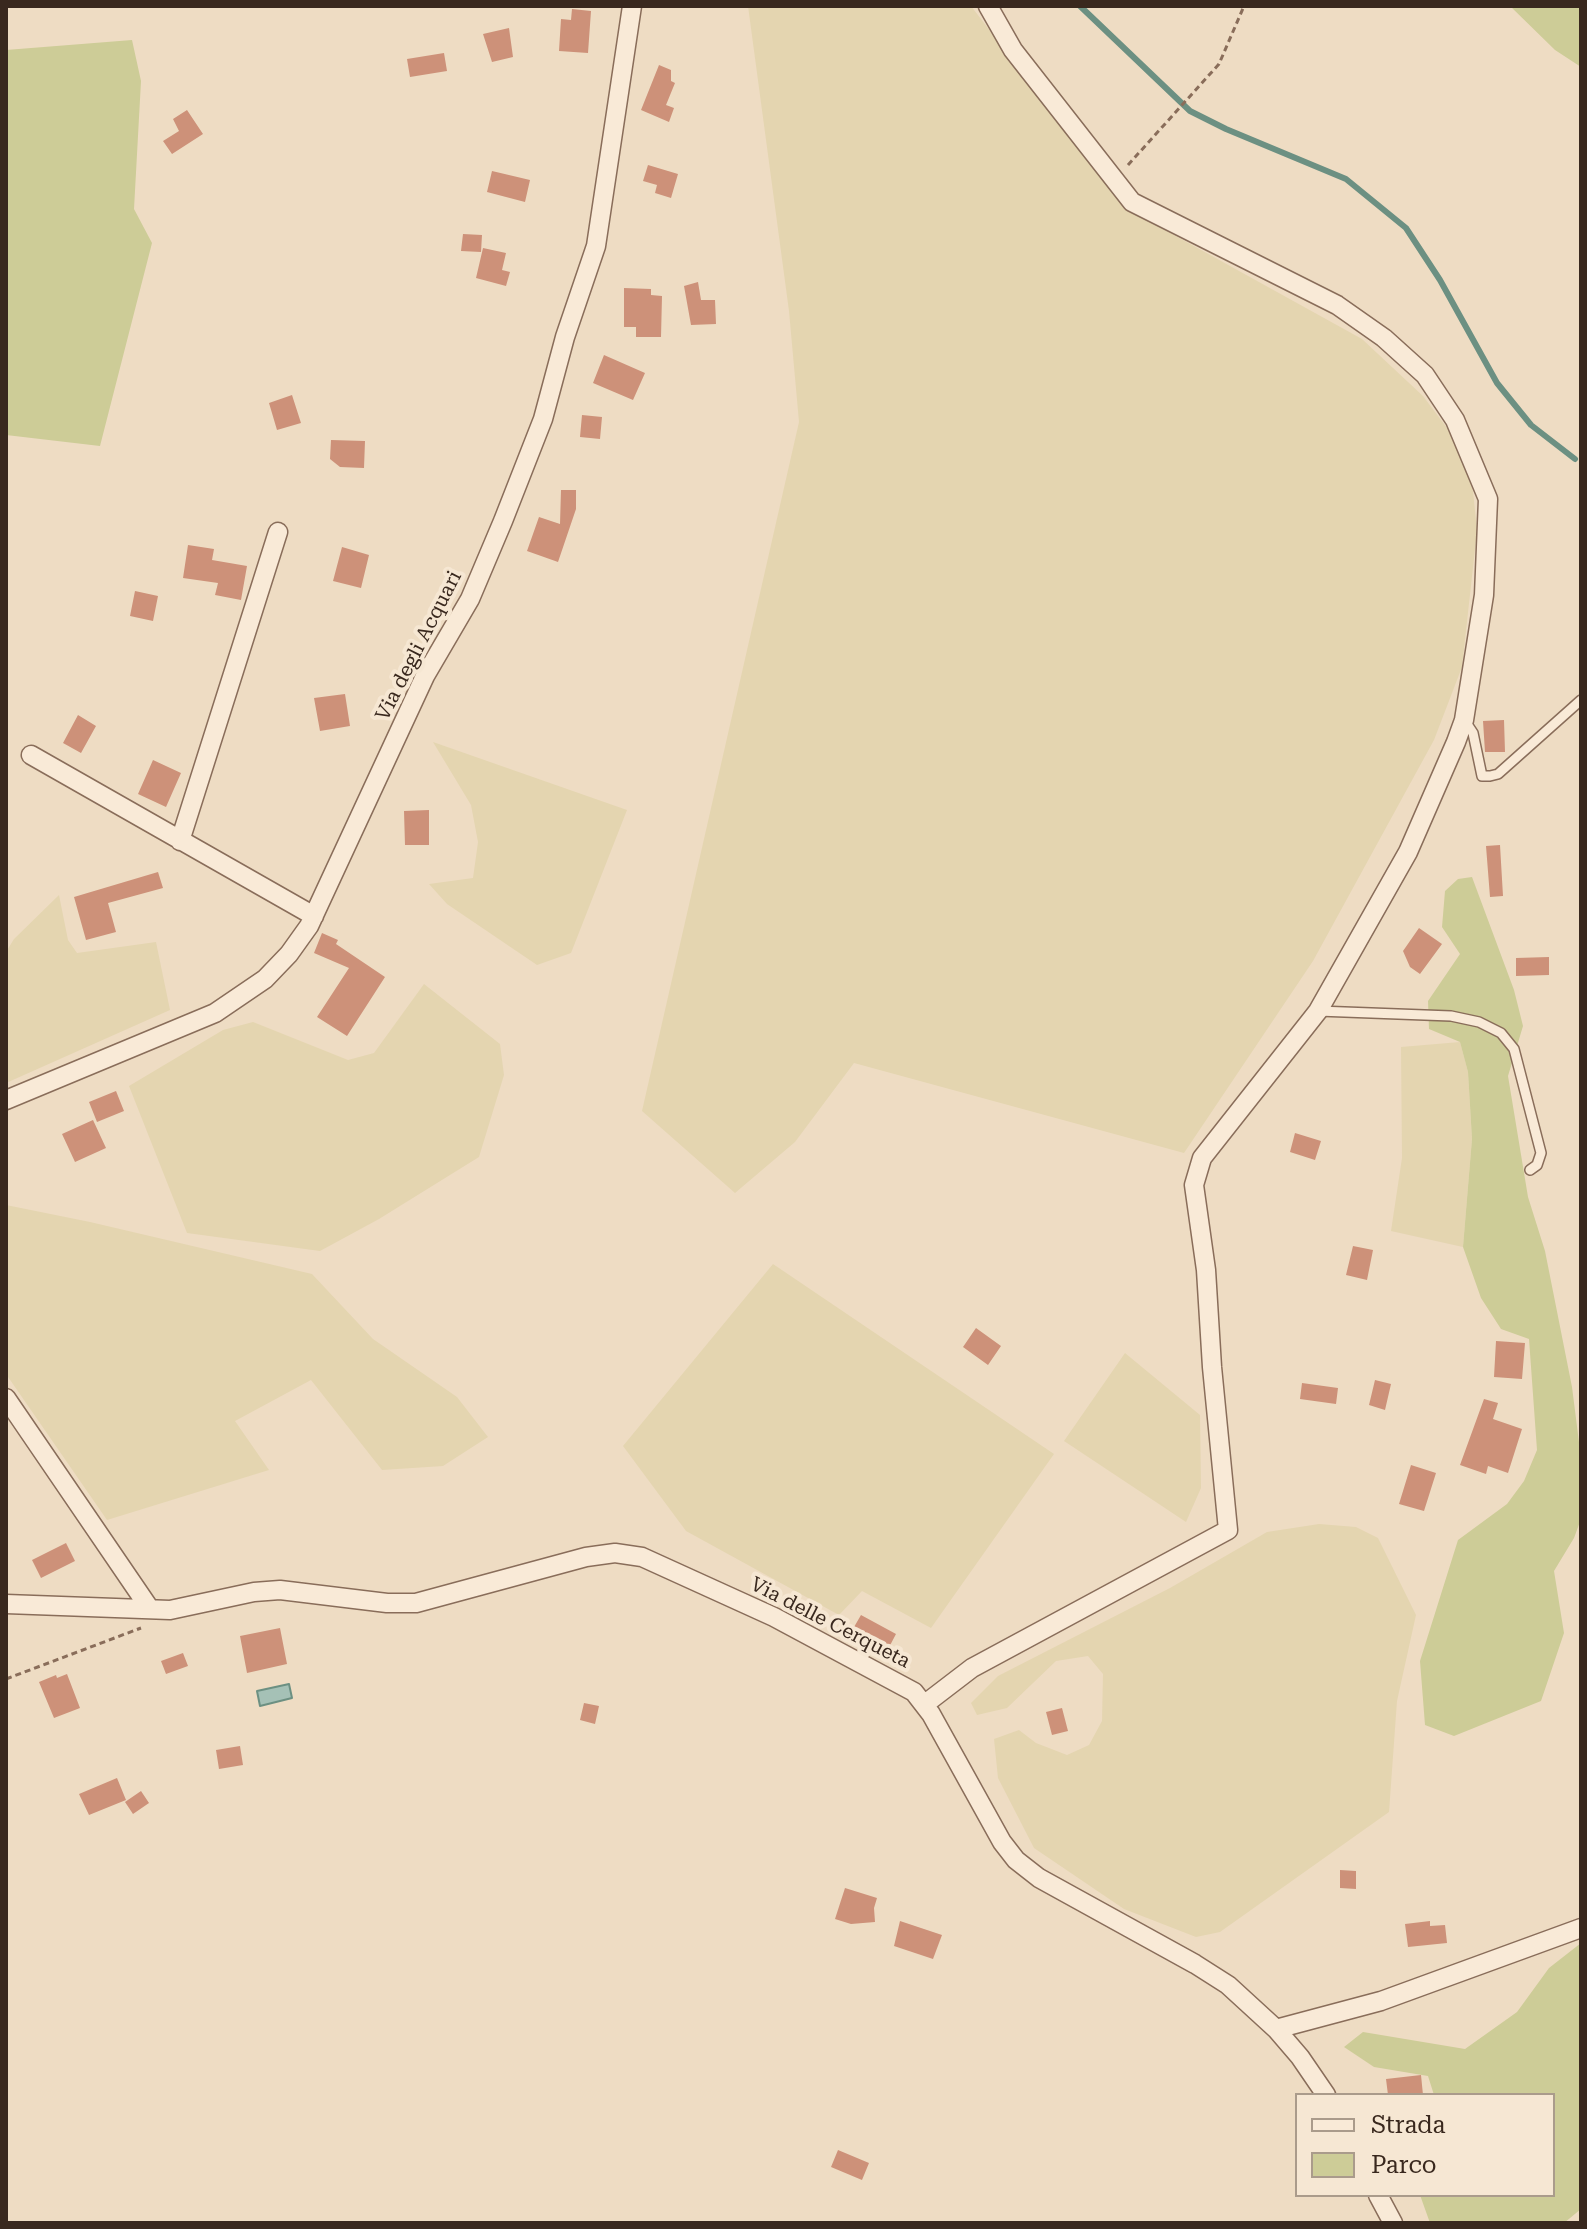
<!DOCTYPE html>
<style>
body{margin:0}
#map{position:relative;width:1587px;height:2229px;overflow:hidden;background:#eedcc3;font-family:"Roboto Serif",serif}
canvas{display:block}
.frame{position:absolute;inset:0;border:8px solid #39281e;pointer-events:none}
.legend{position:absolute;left:1295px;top:2093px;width:260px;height:104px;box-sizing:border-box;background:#f6e7d3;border:2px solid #aa9b8b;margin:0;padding:10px 14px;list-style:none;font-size:24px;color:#39281e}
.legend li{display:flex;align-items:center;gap:16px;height:40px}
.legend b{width:40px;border:2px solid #aa9b8b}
</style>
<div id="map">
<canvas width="1587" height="2229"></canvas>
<div class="frame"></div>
<ul class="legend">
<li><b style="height:10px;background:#f9ead7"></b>Strada</li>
<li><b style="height:22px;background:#cdcc97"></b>Parco</li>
</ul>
</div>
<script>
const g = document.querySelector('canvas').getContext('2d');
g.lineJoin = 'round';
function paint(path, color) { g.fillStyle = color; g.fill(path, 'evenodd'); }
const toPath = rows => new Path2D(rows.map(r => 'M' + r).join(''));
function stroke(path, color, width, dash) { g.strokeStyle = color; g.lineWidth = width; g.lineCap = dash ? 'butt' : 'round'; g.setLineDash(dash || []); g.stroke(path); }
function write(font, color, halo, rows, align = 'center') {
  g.font = font + ' "Roboto Serif",serif'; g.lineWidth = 8; g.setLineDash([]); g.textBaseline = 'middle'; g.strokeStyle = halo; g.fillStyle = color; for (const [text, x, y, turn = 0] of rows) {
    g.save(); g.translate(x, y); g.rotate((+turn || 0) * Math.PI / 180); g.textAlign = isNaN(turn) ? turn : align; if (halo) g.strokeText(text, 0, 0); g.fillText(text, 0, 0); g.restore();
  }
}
paint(toPath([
 [748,6,971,6,1127,209,1362,339,1423,396,1456,440,1473,491,1477,531,1462,667,1434,740,1313,961,1184,1153,854,1063,795,1142,735,1193,642,1111,799,422,789,311],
 [433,742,627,810,571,953,537,965,447,904,429,884,473,878,478,842,471,805],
 [59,895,68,940,77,953,156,942,170,1010,6,1083,6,952,14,939],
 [424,984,500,1044,504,1075,479,1157,379,1219,320,1251,187,1233,129,1086,223,1030,253,1022,348,1060,374,1053],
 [1460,1042,1468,1072,1472,1139,1463,1247,1391,1231,1402,1158,1401,1047],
 [6,1205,90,1222,312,1274,373,1339,457,1397,488,1437,443,1466,382,1470,311,1380,235,1421,269,1470,107,1520,6,1374],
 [773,1264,1054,1454,931,1628,862,1591,839,1615,686,1531,623,1446],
 [1125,1353,1200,1415,1201,1488,1186,1522,1064,1441],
 [1319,1524,1356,1527,1378,1538,1416,1615,1397,1701,1389,1812,1220,1932,1196,1937,1124,1909,1034,1848,998,1778,994,1739,1019,1730,1036,1743,1067,1755,1089,1745,1102,1721,1103,1674,1088,1656,1056,1661,1007,1708,977,1715,971,1703,998,1676,1170,1588,1267,1532]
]), '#e4d5b0');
paint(toPath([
 [1510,6,1581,6,1581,67,1555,50],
 [132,40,141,81,134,209,152,243,100,446,6,435,6,50],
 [1472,877,1514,990,1523,1026,1508,1076,1528,1197,1545,1251,1572,1387,1581,1458,1581,1519,1574,1538,1554,1571,1564,1633,1541,1701,1454,1736,1425,1725,1420,1661,1458,1540,1507,1504,1524,1481,1537,1450,1529,1339,1501,1329,1481,1298,1463,1247,1472,1139,1468,1072,1460,1042,1429,1029,1428,1001,1460,954,1442,927,1445,891,1458,879],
 [1581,1943,1581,2209,1564,2223,1430,2223,1420,2195,1553,2195,1553,2095,1434,2095,1428,2076,1374,2067,1344,2047,1363,2032,1465,2049,1517,2012,1549,1968]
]), '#cdcc97');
const water = toPath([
 [289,1684,292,1698,260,1706,257,1691,289,1684]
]);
paint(water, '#a5c1b6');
stroke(water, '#6c9082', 2);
stroke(toPath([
 [1080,6,1190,111,1226,129,1346,179,1406,228,1440,280,1497,383,1531,425,1575,459]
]), '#6c9082', 6);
paint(toPath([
 [572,9,591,11,588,53,559,51,561,19,571,20],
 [509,28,513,57,492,62,483,34],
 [444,53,447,71,410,77,407,59],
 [659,65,671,70,671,81,675,83,666,105,674,108,669,122,641,110],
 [187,110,203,134,172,154,163,141,179,131,173,119],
 [648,165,678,174,671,198,655,193,657,185,643,181],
 [492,171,530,180,525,202,487,192],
 [463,234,482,235,481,252,461,251],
 [483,248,506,253,502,270,510,272,506,286,476,278],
 [698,282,701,300,715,300,716,324,691,325,684,286],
 [624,288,651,289,651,295,662,296,661,337,636,337,636,327,624,327],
 [604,355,645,373,633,400,593,383],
 [292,395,301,423,277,430,269,403],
 [582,415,602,417,600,439,580,437],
 [331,440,365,441,364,468,340,467,330,459],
 [561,490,576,490,576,509,558,562,527,551,539,517,560,524],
 [188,545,214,549,212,560,247,566,241,600,215,595,218,583,183,578],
 [342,547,369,555,361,588,333,581],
 [135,591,158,596,153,621,130,616],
 [345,694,350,726,320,731,314,698],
 [78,715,96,726,81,753,63,743],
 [1504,720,1505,752,1485,752,1483,721],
 [153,760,181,773,166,807,138,794],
 [429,810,429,845,405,845,404,811],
 [1500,845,1503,896,1490,897,1486,846],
 [158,872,163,888,108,903,116,932,86,940,74,897],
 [1419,928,1442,944,1420,974,1410,967,1403,951],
 [322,933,338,940,336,944,385,977,347,1036,317,1017,349,968,314,953],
 [1549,957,1549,975,1516,976,1516,958],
 [116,1091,124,1111,97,1122,89,1102],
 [93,1120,106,1148,75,1162,62,1134],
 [1295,1133,1321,1141,1315,1160,1290,1152],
 [1353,1246,1373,1250,1367,1280,1346,1275],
 [976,1328,1001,1346,988,1365,963,1347],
 [1496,1341,1525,1343,1522,1379,1494,1377],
 [1375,1380,1391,1384,1385,1410,1369,1405],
 [1302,1383,1338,1388,1336,1404,1300,1399],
 [1484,1399,1498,1403,1493,1419,1522,1429,1508,1473,1488,1466,1486,1474,1460,1465],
 [1411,1465,1436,1473,1424,1511,1399,1504],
 [66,1543,75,1561,41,1578,32,1560],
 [861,1615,896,1634,886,1653,850,1634],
 [280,1628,287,1664,247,1673,240,1636],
 [183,1653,188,1666,166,1674,161,1661],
 [67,1674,80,1708,54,1718,39,1682,56,1675,57,1678],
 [584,1703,599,1706,595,1724,580,1720],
 [1062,1708,1068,1731,1052,1735,1046,1712],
 [240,1746,243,1765,219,1769,216,1750],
 [117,1778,126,1800,89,1815,79,1794],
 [141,1791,149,1803,133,1814,125,1802],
 [1340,1870,1356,1871,1356,1889,1340,1888],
 [845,1888,877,1898,874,1908,875,1922,851,1924,835,1919],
 [900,1921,942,1935,933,1959,894,1946],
 [1430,1921,1430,1926,1445,1925,1447,1943,1408,1947,1405,1924],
 [1421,2075,1423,2095,1388,2095,1386,2079],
 [838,2150,869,2163,862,2180,831,2167]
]), '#cd9179');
const lane = toPath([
 [1465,721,1473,733,1482,776,1490,776,1498,774,1581,700],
 [1318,1011,1451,1016,1479,1022,1501,1033,1514,1049,1541,1153,1537,1165,1530,1170]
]);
const street = toPath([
 [31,755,314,916],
 [180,841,278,532],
 [6,1100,215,1013,265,979,289,954,309,926,425,676,470,599,503,521,543,419,565,337,596,246,632,6],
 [6,1398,150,1609],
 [6,1604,170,1610,254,1592,280,1590,387,1603,416,1603,586,1557,615,1553,642,1557,774,1617,914,1692,931,1714,1002,1842,1016,1860,1039,1878,1195,1964,1228,1985,1276,2029,1300,2057,1326,2095],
 [925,1704,972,1668,1228,1530,1212,1367,1206,1270,1194,1185,1202,1158,1318,1011,1408,852,1456,742,1464,720,1484,595,1488,499,1455,420,1425,375,1384,338,1337,305,1132,202,1013,50,988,6],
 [1276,2029,1381,2001,1581,1928],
 [1378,2195,1393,2223]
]);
stroke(lane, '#896d5a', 12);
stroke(street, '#896d5a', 21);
stroke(toPath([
 [1128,165,1219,64,1244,6],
 [6,1679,141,1628]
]), '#896d5a', 3, [6, 4]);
stroke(lane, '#f9ead7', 9);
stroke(street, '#f9ead7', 18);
write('20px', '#39281e', '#f6e7d3', [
 ["Via degli Acquari",419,646,-63],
 ["Via delle Cerqueta",830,1623,27]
]);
</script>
